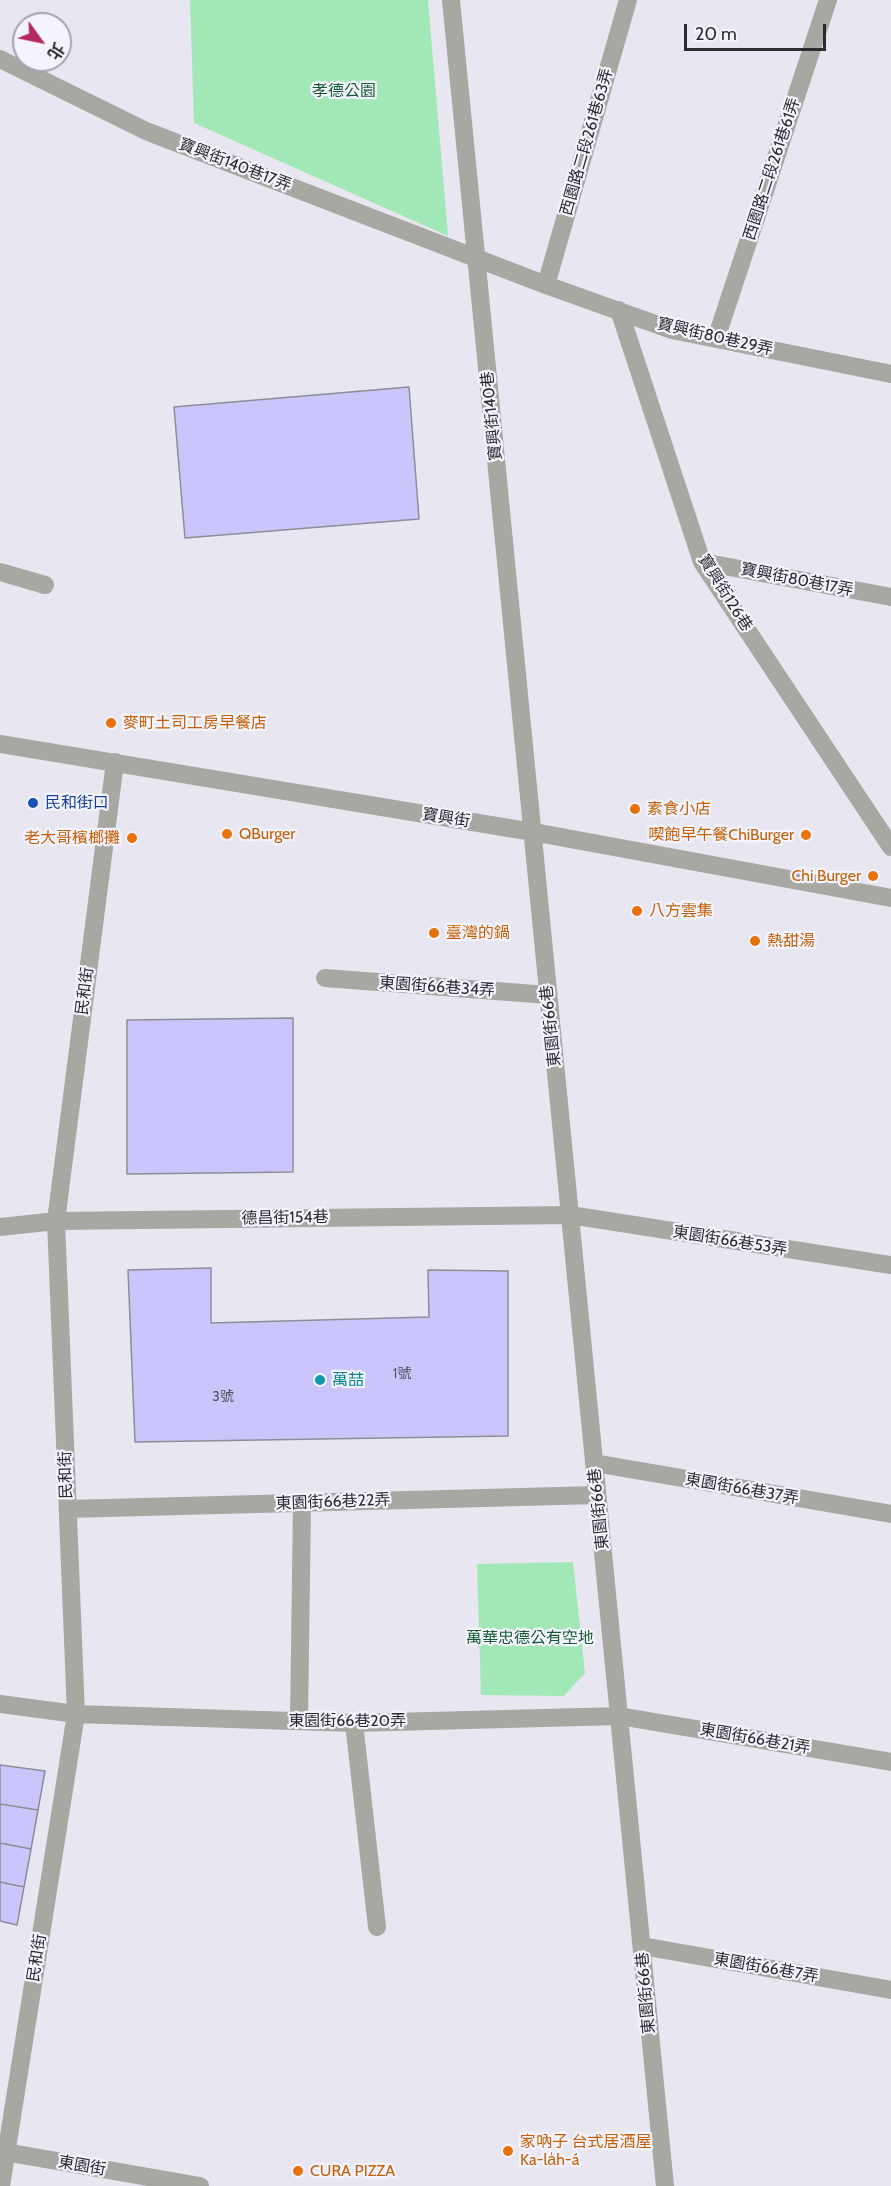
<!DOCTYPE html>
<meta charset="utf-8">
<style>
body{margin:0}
#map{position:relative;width:891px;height:2186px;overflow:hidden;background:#e7e6f1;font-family:Cabin,"Noto Sans TC",sans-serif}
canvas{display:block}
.north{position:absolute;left:12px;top:12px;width:60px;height:60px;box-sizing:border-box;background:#f4f4fe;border:2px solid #a4a4ac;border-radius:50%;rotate:123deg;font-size:16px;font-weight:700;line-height:24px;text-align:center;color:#2c2c30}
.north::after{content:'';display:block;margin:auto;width:21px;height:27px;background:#b42863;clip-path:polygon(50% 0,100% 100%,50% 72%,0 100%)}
.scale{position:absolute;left:684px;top:24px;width:142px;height:27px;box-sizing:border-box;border:3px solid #2c2c30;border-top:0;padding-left:8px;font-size:18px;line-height:21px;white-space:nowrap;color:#2c2c30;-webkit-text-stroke:4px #f4f4fe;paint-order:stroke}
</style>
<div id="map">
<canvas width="891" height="2186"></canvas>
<div class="north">北</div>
<div class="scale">20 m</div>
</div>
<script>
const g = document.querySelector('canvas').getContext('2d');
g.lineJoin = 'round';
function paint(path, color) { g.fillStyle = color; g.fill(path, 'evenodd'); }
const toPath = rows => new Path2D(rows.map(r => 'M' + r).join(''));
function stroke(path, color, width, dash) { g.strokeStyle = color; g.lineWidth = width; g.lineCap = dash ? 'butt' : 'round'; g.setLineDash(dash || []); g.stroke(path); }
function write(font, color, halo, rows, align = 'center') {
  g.font = font + ' Cabin,"Noto Sans TC",sans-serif'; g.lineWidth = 4.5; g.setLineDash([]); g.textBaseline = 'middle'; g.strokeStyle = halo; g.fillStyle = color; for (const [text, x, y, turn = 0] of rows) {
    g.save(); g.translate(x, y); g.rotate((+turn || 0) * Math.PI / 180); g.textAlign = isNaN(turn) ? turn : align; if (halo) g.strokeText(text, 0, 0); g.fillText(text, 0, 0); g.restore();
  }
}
paint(toPath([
 [190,0,428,0,448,236,194,123],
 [573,1562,585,1673,564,1696,481,1695,477,1564]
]), '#a2e8b7');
const building = toPath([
 [409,387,419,519,185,538,174,407,409,387],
 [293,1018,293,1172,127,1174,127,1020,293,1018],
 [211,1268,211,1323,429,1317,428,1270,508,1271,508,1436,135,1442,128,1270,211,1268],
 [0,1765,45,1771,38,1810,0,1804,0,1765],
 [0,1804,38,1810,31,1849,0,1843,0,1804],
 [0,1843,31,1849,24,1887,0,1882,0,1843],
 [0,1882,24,1887,17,1925,0,1921,0,1882]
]);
paint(building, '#cac6fb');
stroke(building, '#8d8d96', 1.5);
stroke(toPath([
 [451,0,665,2186],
 [0,59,146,131,546,285,672,330,891,374],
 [546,285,628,0],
 [619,310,702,562,891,847],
 [716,339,828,0],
 [702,562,891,597],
 [0,572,45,585],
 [0,744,533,832,891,898],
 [325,978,548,995],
 [0,1227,56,1221,570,1215,891,1265],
 [594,1463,891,1514],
 [68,1509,597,1495],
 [0,1704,76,1714,354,1723,619,1716,891,1762],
 [299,1721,302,1503],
 [354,1723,377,1927],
 [642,1946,891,1990],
 [0,2151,200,2186],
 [1,2186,76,1714,56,1221,115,762]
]), '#a8a7a2', 18);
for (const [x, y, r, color] of [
 [111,723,6,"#e8710a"],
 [33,803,6,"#1a4fb4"],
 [635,809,6,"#e8710a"],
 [227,834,6,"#e8710a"],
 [806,835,6,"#e8710a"],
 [132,838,6,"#e8710a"],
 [873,876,6,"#e8710a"],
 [637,911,6,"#e8710a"],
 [434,933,6,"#e8710a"],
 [755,941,6,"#e8710a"],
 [320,1380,6,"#0f9aa8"],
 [508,2151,6,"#e8710a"],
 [298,2171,6,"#e8710a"]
]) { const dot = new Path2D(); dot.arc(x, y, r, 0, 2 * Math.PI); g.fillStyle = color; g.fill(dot); stroke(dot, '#f4f4fe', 2); }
write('14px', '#545263', null, [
 ["1號",402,1374],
 ["3號",223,1397]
]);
write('16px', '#185a34', '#f4f4fe', [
 ["孝德公園",344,91],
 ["萬華忠德公有空地",530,1638]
]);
write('16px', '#2c2c30', '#f4f4fe', [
 ["西園路二段261巷63弄",587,142,-74],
 ["寶興街140巷17弄",235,165,21],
 ["西園路二段261巷61弄",772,169,-72],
 ["寶興街80巷29弄",715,337,13],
 ["寶興街140巷",492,416,-96],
 ["寶興街80巷17弄",797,580,11],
 ["寶興街126巷",725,593,58],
 ["寶興街",446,818,9],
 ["東園街66巷34弄",437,987,4],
 ["民和街",85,991,-83],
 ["東園街66巷",551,1026,-96],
 ["德昌街154巷",285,1218,-1],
 ["東園街66巷53弄",730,1241,9],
 ["民和街",66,1475,-92],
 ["東園街66巷37弄",742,1489,10],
 ["東園街66巷22弄",333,1502,-2],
 ["東園街66巷",599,1509,-96],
 ["東園街66巷20弄",347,1721],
 ["東園街66巷21弄",755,1739,10],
 ["民和街",37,1958,-81],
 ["東園街66巷7弄",766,1968,10],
 ["東園街66巷",646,1993,-95],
 ["東園街",82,2166,10]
]);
write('16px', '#c56008', '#f4f4fe', [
 ["麥町土司工房早餐店",123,723],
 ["素食小店",647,809],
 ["QBurger",239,834],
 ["喫飽早午餐ChiBurger",794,835,"right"],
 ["老大哥檳榔攤",120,838,"right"],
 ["Chi Burger",861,876,"right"],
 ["八方雲集",649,911],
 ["臺灣的鍋",446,933],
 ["熱甜湯",767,941],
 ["家吶子 台式居酒屋",520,2142],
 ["Ka-la̍h-á",520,2160],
 ["CURA PIZZA",310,2171]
], 'left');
write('16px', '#164399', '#f4f4fe', [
 ["民和街口",45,803]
], 'left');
write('16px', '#0d838f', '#f4f4fe', [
 ["萬喆",332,1380]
], 'left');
</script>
